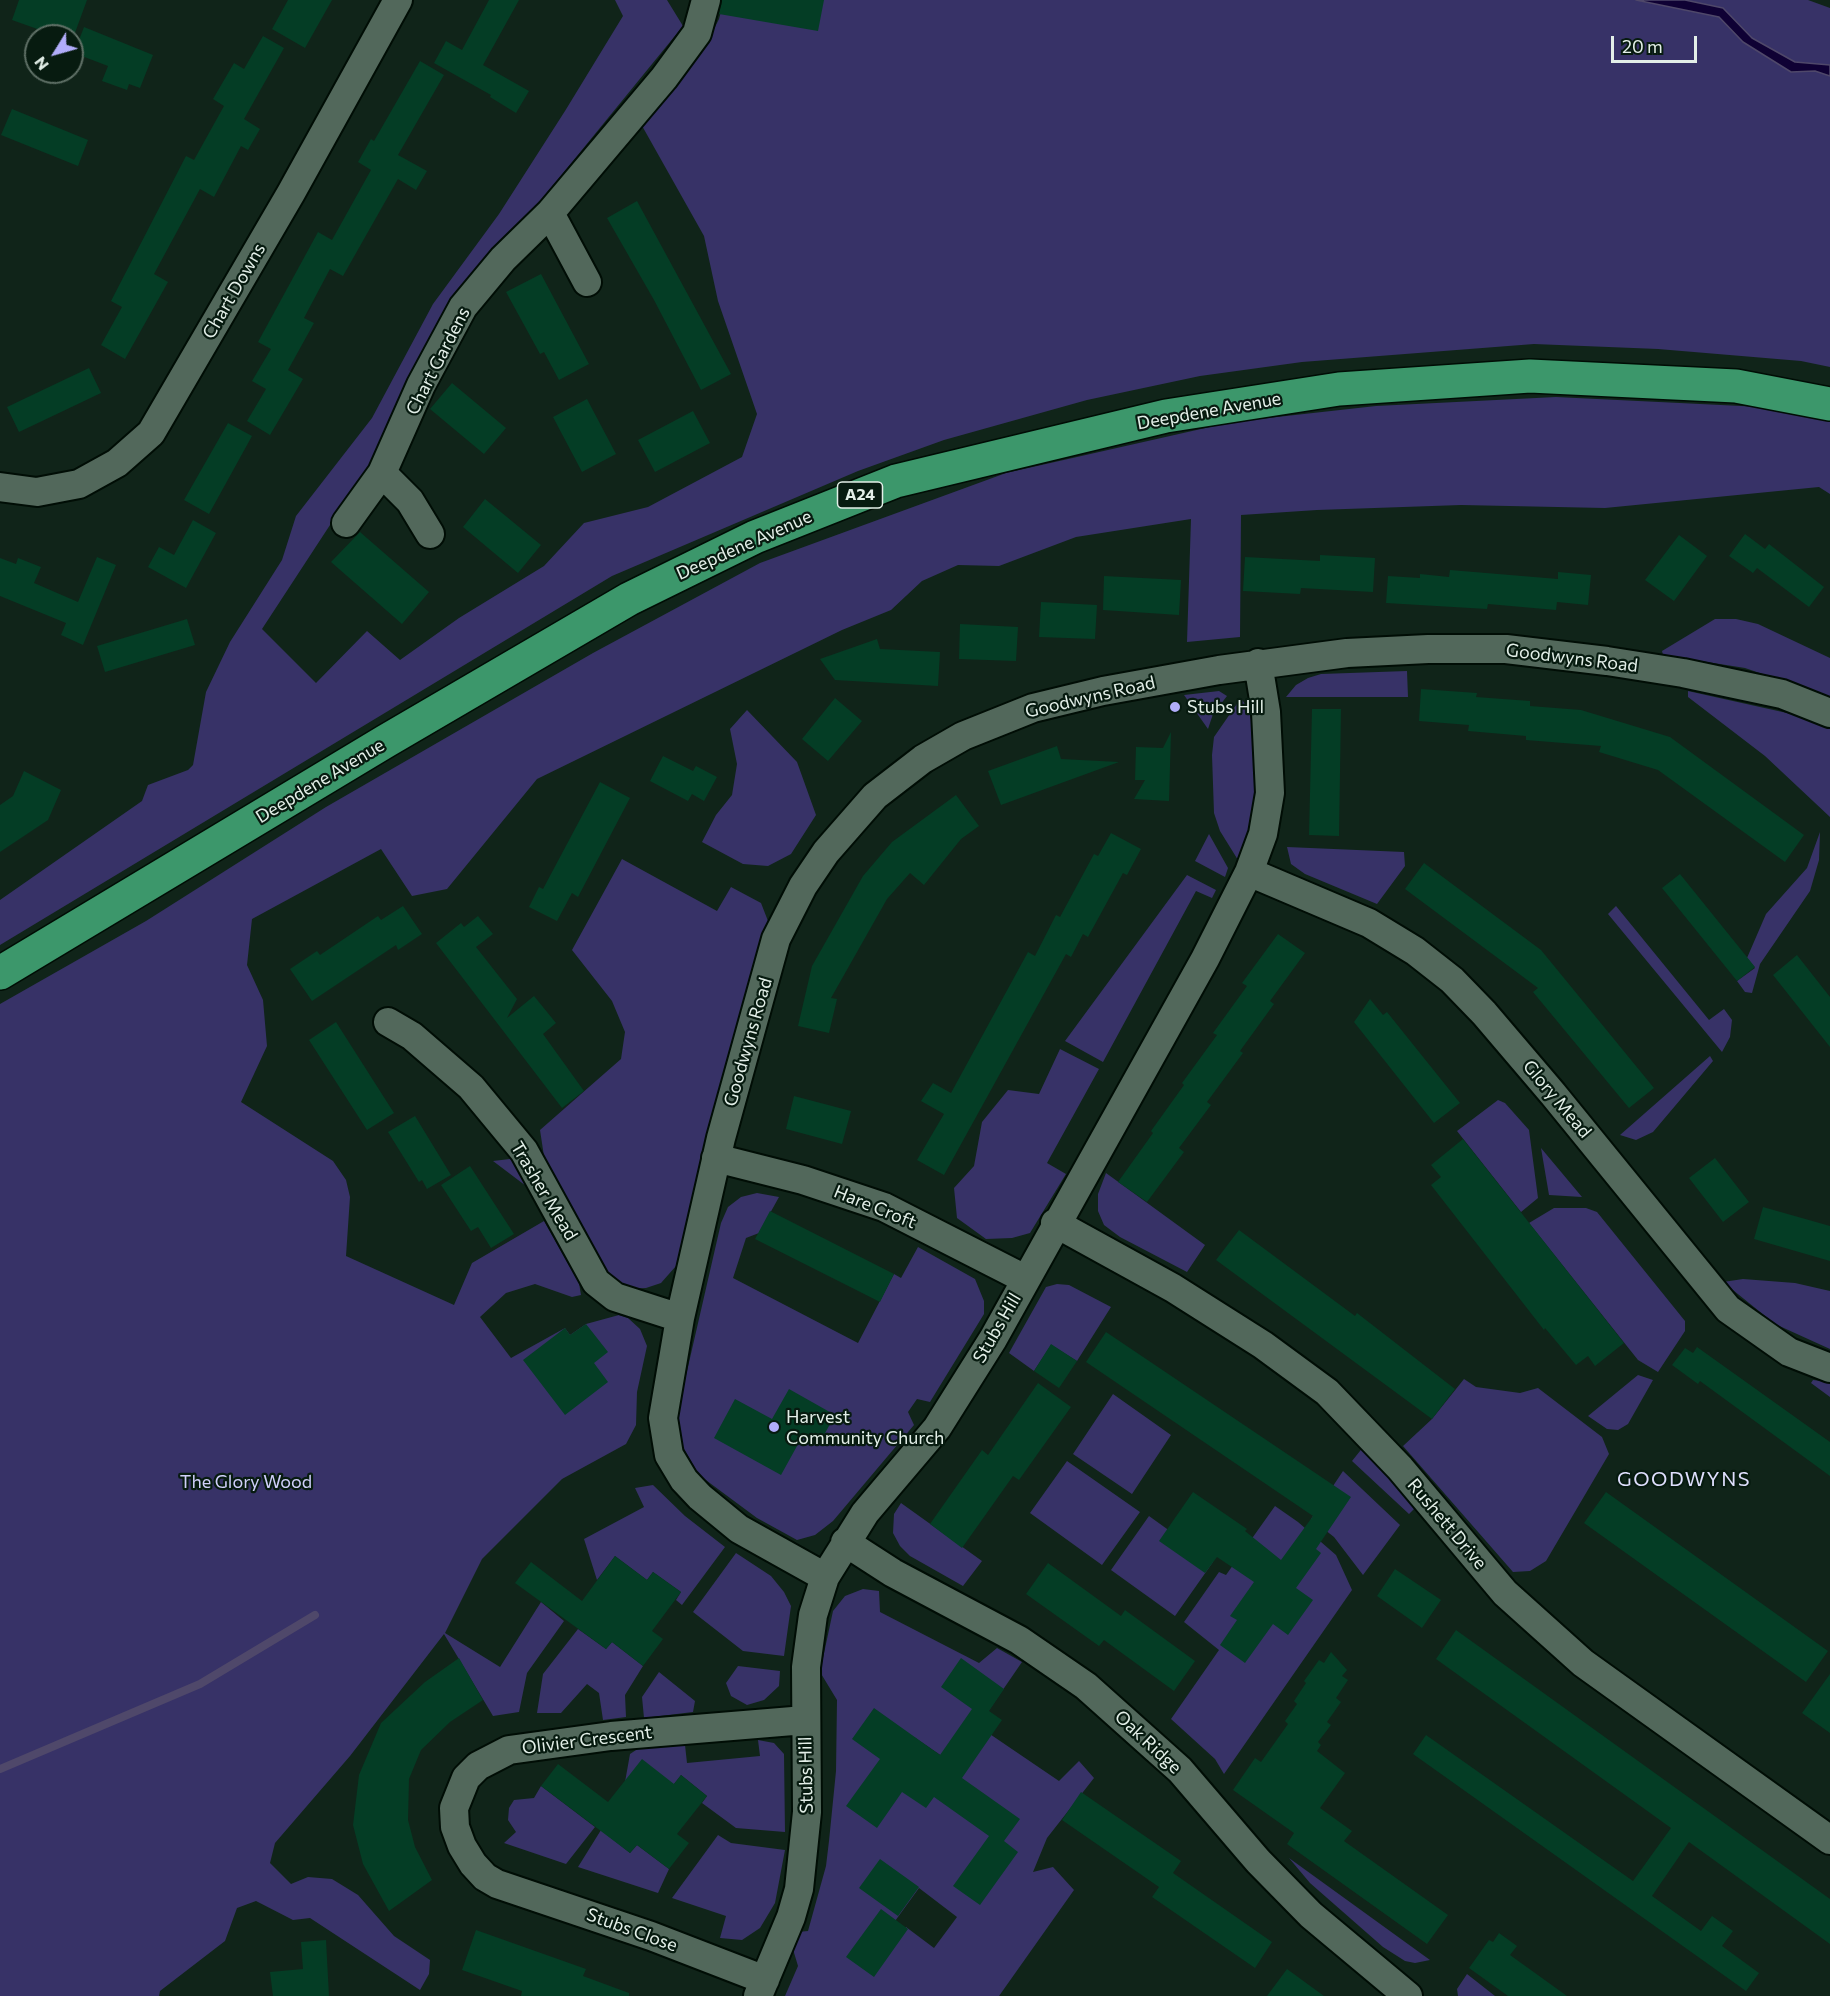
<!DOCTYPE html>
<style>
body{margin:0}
#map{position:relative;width:1830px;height:1996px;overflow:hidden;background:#102419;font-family:Commissioner,sans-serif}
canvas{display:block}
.north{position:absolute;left:24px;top:24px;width:60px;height:60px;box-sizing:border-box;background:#071b10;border:2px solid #5f7066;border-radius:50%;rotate:233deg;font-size:16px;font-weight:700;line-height:24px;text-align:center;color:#e3efe8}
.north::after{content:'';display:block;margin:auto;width:21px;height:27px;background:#b1adfa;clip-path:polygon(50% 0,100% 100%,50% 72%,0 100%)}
.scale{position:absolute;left:1611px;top:36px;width:86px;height:27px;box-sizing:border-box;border:3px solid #e3efe8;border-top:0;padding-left:8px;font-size:18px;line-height:21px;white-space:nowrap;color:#e3efe8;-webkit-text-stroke:4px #071b10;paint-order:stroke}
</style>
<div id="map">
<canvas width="1830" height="1996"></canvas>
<div class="north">N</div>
<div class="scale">20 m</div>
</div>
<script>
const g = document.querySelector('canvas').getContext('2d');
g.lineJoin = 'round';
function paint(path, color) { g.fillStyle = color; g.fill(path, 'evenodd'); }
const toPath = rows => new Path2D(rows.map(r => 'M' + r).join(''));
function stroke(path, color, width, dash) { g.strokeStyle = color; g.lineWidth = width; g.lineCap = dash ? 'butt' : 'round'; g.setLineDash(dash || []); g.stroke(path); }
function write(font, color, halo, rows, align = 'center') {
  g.font = font + ' Commissioner,sans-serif'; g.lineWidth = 4.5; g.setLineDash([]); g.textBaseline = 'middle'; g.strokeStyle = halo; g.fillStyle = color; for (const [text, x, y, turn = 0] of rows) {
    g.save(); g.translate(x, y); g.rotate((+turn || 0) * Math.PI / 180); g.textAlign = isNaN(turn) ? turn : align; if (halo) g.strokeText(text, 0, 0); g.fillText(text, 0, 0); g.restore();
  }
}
paint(toPath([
 [615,0,667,0,683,26,449,313,381,447,262,629,316,683,367,631,400,660,459,618,544,566,584,523,648,507,742,457,757,414,718,301,704,236,641,124,711,35,719,19,724,0,1636,0,1719,17,1743,42,1790,71,1815,71,1830,76,1830,367,1801,361,1658,349,1534,344,1302,362,1200,376,1087,400,944,440,858,471,612,576,0,945,0,900,142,801,148,785,188,770,193,765,206,692,230,642,282,560,296,516,372,418,433,304,499,214,565,111,623,16],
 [1685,0,1808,0,1830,8,1830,65,1795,62,1752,38,1723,8],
 [1556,397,1762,407,1830,420,1830,494,1819,487,1605,508,1461,505,1317,510,1241,515,1240,637,1187,642,1191,519,1076,537,999,566,958,565,922,581,891,610,842,630,537,779,447,889,412,896,381,849,252,919,247,965,263,1000,267,1046,241,1102,333,1161,346,1180,350,1197,346,1256,454,1305,472,1263,544,1221,579,1283,581,1295,572,1297,535,1284,506,1293,480,1317,511,1358,565,1328,570,1335,586,1324,619,1315,628,1318,640,1329,647,1346,637,1392,636,1425,626,1444,562,1479,482,1559,445,1633,500,1667,541,1602,564,1621,527,1673,519,1712,493,1716,444,1634,350,1756,275,1843,270,1863,291,1884,308,1877,332,1879,358,1895,394,1936,430,1960,429,1974,420,1990,310,1918,293,1920,256,1901,237,1908,225,1941,160,1991,159,1996,0,1996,0,1004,146,921,326,807,593,653,760,563,1006,473,1232,422,1376,406],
 [1715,619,1736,619,1758,624,1830,658,1830,697,1745,668,1663,655,1662,651],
 [1407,671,1408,697,1286,697,1296,685,1308,678,1321,674],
 [1219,691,1227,696,1213,714,1208,729,1184,695],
 [1688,691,1787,713,1830,727,1830,817,1765,756,1688,697],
 [1241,698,1248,709,1253,726,1256,788,1251,826,1238,860,1220,831,1214,813,1212,755,1214,737],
 [747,710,797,762,816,815,791,854,768,866,743,864,702,842,716,815,732,795,737,764,730,729],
 [1820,832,1819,860,1810,891,1760,964,1752,993,1745,992,1737,981,1755,968,1747,958,1766,914,1807,868],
 [1209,834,1228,868,1225,877,1195,861],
 [1287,847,1404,852,1405,866,1377,904,1305,874,1291,864],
 [622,859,717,911,731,887,761,903,768,921,739,1017,676,1266,661,1283,646,1288,623,1289,607,1276,545,1163,540,1130,621,1059,625,1032,612,1001,572,950],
 [1187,875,1216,890,1212,898,1196,891,1103,1062,1065,1041],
 [1616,906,1709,1020,1724,1009,1732,1020,1730,1037,1722,1052,1608,914],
 [1060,1049,1099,1069,1047,1163,1066,1174,1030,1233,1012,1238,986,1239,957,1218,954,1188,974,1166,982,1122,1008,1090,1039,1094],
 [1710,1056,1713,1061,1653,1132,1636,1140,1620,1135],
 [1498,1100,1505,1103,1529,1130,1538,1198,1521,1212,1457,1131],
 [1541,1148,1582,1197,1549,1195],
 [518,1158,530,1189,493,1161],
 [1106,1173,1205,1245,1187,1272,1120,1237,1104,1225,1098,1211,1098,1194],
 [757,1193,779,1197,759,1233,746,1238,733,1278,858,1343,894,1274,901,1278,918,1247,975,1279,984,1301,984,1314,930,1402,917,1399,908,1412,914,1425,833,1521,815,1535,797,1540,757,1518,699,1475,683,1447,676,1419,721,1223,728,1207,741,1197],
 [1554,1208,1586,1208,1597,1212,1685,1321,1685,1331,1658,1372,1638,1360,1529,1223],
 [1743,1279,1795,1283,1830,1291,1830,1349,1775,1324,1723,1282],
 [1057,1284,1069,1285,1111,1307,1077,1361,1051,1345,1034,1371,1009,1353,1046,1287],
 [1638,1375,1653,1380,1628,1424,1618,1430,1607,1429,1588,1416],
 [1464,1379,1476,1387,1520,1393,1538,1388,1602,1437,1609,1454,1546,1561,1530,1571,1513,1572,1403,1446,1432,1419],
 [1813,1380,1830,1382,1830,1397,1811,1383],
 [1113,1394,1171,1435,1132,1494,1073,1454],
 [1364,1446,1415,1508,1409,1514,1352,1461],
 [1067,1461,1140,1512,1102,1565,1030,1513],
 [1343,1471,1400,1525,1363,1575,1334,1537,1311,1519],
 [653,1485,685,1516,725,1547,682,1605,676,1600,681,1592,653,1572,647,1580,615,1556,597,1580,584,1539,644,1507,635,1488],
 [901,1503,982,1561,963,1586,910,1556,900,1546,893,1533,894,1514],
 [1275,1506,1298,1522,1336,1555,1352,1590,1224,1774,1215,1759,1171,1719,1219,1650,1184,1622,1219,1572,1226,1575],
 [1149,1516,1213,1562,1175,1616,1111,1570],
 [736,1553,771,1576,784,1592,791,1606,784,1656,743,1651,693,1612],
 [863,1589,879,1591,880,1612,979,1663,997,1648,1022,1662,978,1726,1059,1781,1079,1761,1094,1778,1047,1838,1033,1872,1053,1867,1074,1890,999,1996,785,1996,798,1966,792,1946,798,1932,808,1931,826,1866,829,1841,836,1771,837,1700,820,1672,833,1611,845,1596],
 [914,1737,955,1765,935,1796],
 [919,1888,957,1917,934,1948,906,1927,899,1935,890,1928],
 [578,1629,606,1649,612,1642,643,1666,625,1695,626,1717,603,1720,599,1693,587,1684,561,1713,537,1713,543,1674],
 [738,1666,780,1671,779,1686,764,1700,747,1705,731,1696,726,1683],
 [659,1672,695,1701,693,1712,644,1718,642,1697],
 [758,1740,774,1743,784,1754,785,1832,736,1828,702,1803,707,1796,681,1775,674,1784,625,1782,630,1754,642,1746,685,1745,687,1763,760,1756],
 [541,1786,595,1827,566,1864,504,1843,516,1832,508,1820,509,1808,514,1800,534,1798],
 [601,1830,630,1853,637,1845,669,1869,658,1893,578,1867],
 [718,1835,731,1843,785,1850,775,1903,760,1928,742,1940,720,1938,726,1916,672,1898],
 [1289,1858,1430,1960,1415,1963,1405,1961,1383,1947,1310,1883],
 [1467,1974,1495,1996,1458,1996,1457,1989]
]), '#373267');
const water = toPath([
 [1636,0,1685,0,1723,8,1752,38,1795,62,1830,65,1830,76,1815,71,1791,72,1743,42,1719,17,1636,0]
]);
paint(water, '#0f0134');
stroke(water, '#4f486a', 1.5);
stroke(toPath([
 [0,1769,200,1684,315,1615]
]), '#4f486a', 8);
paint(toPath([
 [19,0,87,0,72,41,72,36,57,36,12,20],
 [288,0,332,0,305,48,272,29],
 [489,0,519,0,483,65,529,91,516,113,490,97,491,95,434,63,446,41,462,50],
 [722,0,824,0,818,31,719,14],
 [84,27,153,55,140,88,129,84,127,90,102,81,108,66,74,53],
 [263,36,284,48,244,119,260,129,248,150,241,146,214,197,200,189,154,274,168,282,125,359,101,345,122,307,111,301,186,156,194,160,224,106,213,99,234,63,244,69],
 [420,61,444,75,398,155,427,171,416,190,398,179,343,276,330,269,304,318,314,323,288,370,303,379,270,435,247,421,266,389,252,381,271,349,258,342,318,232,332,240,371,170,358,162,371,139,374,141],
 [12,109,88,140,78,166,1,135],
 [637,201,731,374,701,390,654,300,607,218],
 [541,274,589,364,559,380,544,352,540,354,506,292],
 [89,368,101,393,19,432,7,407],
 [452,383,506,428,484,454,430,409],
 [587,399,616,454,582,472,553,417],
 [693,411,710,443,655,472,638,440],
 [228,423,252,436,209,514,184,500],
 [485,499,541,545,518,573,463,527],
 [193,520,216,533,186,588,148,567,159,547,174,555],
 [360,532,429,592,402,624,331,562],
 [1745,534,1765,549,1769,544,1824,587,1809,607,1757,568,1753,573,1729,556],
 [1679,535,1707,556,1674,601,1645,580],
 [1320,555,1375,558,1373,592,1301,588,1300,594,1243,591,1245,557,1320,561],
 [97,557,116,565,83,645,61,635,66,623,0,596,0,558,16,564,18,558,41,567,34,583,78,602],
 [1450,570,1558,579,1558,572,1591,575,1588,605,1557,602,1556,610,1488,604,1487,609,1386,603,1388,576,1420,578,1420,574,1449,577],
 [1104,576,1181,580,1179,615,1103,610],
 [1041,602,1097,605,1095,639,1039,637],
 [187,619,195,645,105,672,97,646],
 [960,624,1018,627,1016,661,959,659],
 [877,639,880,649,940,652,938,686,835,680,820,659],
 [1421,689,1477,693,1476,697,1530,701,1530,706,1581,710,1670,737,1804,835,1785,862,1658,770,1599,752,1601,746,1526,740,1526,736,1468,731,1469,725,1419,721],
 [835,698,862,721,828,761,802,739],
 [1312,709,1341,709,1339,836,1309,835],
 [1171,732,1169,801,1134,799,1145,780,1135,780,1136,747,1163,748],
 [1057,746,1061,759,1119,762,1001,805,988,771],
 [663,756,693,771,696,766,717,777,704,801,692,794,688,801,650,781],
 [24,771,61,790,48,820,0,852,0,805,13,796],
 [600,782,630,798,578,897,572,893,557,921,529,907,539,887,543,889],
 [956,795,979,826,961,839,924,885,910,873,887,899,831,998,837,999,829,1033,798,1026,812,966,863,876,892,842],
 [1111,833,1141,849,1127,875,1123,873,1088,937,1083,934,1071,957,1066,954,944,1175,917,1160,944,1114,921,1101,933,1083,951,1093,1028,952,1035,956,1056,915,1060,917,1094,854,1098,856],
 [1424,863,1541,950,1654,1088,1629,1108,1533,992,1538,988,1405,889],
 [1680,874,1755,967,1737,981,1662,888],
 [403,906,422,934,398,950,396,945,312,1001,290,969,317,951,320,955,378,916,381,920],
 [478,916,493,934,476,947,517,999,507,1018,534,996,556,1023,543,1034,584,1091,562,1108,436,943,461,923,464,927],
 [1278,934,1305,953,1270,1001,1274,1004,1240,1051,1243,1053,1207,1102,1211,1105,1179,1148,1184,1152,1147,1202,1118,1182,1153,1133,1151,1131,1184,1085,1182,1083,1217,1035,1213,1033,1247,986,1242,983],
 [1797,955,1830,997,1830,1047,1773,975],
 [1370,999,1383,1015,1387,1012,1460,1103,1434,1123,1354,1022],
 [336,1022,394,1113,367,1130,309,1040],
 [794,1096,851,1111,842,1144,786,1129],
 [415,1116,451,1175,427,1189,422,1180,419,1182,388,1132],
 [1463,1139,1624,1343,1595,1366,1588,1356,1576,1365,1545,1328,1544,1330,1431,1185,1441,1177,1431,1165],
 [1715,1158,1749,1202,1723,1222,1689,1178],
 [470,1166,514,1234,491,1248,478,1227,471,1231,441,1185],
 [1763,1207,1830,1226,1830,1261,1754,1239],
 [770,1211,894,1274,880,1302,755,1239],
 [1239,1230,1355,1316,1357,1313,1455,1389,1432,1419,1216,1260],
 [586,1324,608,1352,594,1363,608,1382,565,1415,523,1360,565,1328,570,1335],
 [1106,1332,1351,1497,1316,1549,1321,1553,1296,1588,1313,1600,1288,1635,1273,1624,1245,1663,1220,1645,1237,1620,1230,1616,1254,1582,1217,1557,1205,1573,1159,1541,1193,1492,1247,1529,1245,1531,1281,1560,1313,1516,1086,1362],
 [1051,1344,1077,1361,1059,1388,1034,1371],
 [1697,1347,1830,1442,1830,1476,1700,1381,1698,1384,1672,1365,1685,1348,1693,1353],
 [1038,1383,1071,1407,1019,1480,1013,1476,962,1548,930,1524,982,1450,988,1455],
 [789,1389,835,1415,818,1446,802,1437,781,1475,714,1438,735,1399,772,1419],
 [1606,1492,1828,1651,1806,1682,1584,1523],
 [615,1556,647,1580,653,1572,681,1592,652,1631,663,1639,643,1666,612,1642,606,1649,515,1583,531,1562,582,1601],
 [1048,1563,1121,1616,1125,1610,1195,1661,1174,1691,1104,1640,1099,1646,1026,1594],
 [1395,1569,1441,1600,1422,1628,1377,1596],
 [1456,1630,1830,1899,1830,1944,1689,1842,1652,1896,1701,1931,1712,1916,1733,1931,1722,1946,1759,1973,1746,1991,1413,1754,1426,1735,1633,1881,1671,1828,1436,1659],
 [1331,1652,1347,1670,1342,1676,1348,1680,1336,1698,1341,1702,1327,1722,1331,1725,1318,1742,1321,1745,1317,1751,1345,1773,1320,1808,1352,1831,1344,1841,1448,1915,1427,1944,1287,1844,1294,1833,1233,1790,1255,1758,1261,1762,1288,1724,1285,1721,1297,1704,1294,1701,1306,1683,1304,1681,1319,1660,1324,1663],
 [459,1658,483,1700,450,1722,421,1750,409,1779,408,1820,415,1847,432,1880,389,1911,363,1864,353,1825,359,1775,381,1723,425,1682],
 [961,1658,1004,1689,989,1711,1002,1720,962,1778,1020,1819,1004,1841,1018,1852,980,1905,953,1886,989,1836,934,1797,926,1808,902,1792,877,1828,846,1806,880,1759,852,1739,874,1708,940,1755,972,1709,941,1687],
 [1830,1674,1830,1733,1802,1713],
 [642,1759,674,1784,681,1775,707,1796,677,1834,689,1843,669,1869,637,1845,630,1853,541,1786,558,1764,608,1802],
 [1081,1792,1181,1861,1173,1873,1272,1942,1255,1968,1152,1897,1159,1887,1062,1820],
 [880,1859,919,1887,898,1916,859,1888],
 [881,1909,908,1929,874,1977,846,1957],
 [476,1930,586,1969,583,1976,629,1993,629,1996,521,1996,522,1991,462,1970],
 [1499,1933,1517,1946,1510,1955,1567,1996,1508,1996,1469,1968,1489,1940,1493,1942],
 [326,1940,329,1996,273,1996,270,1972,303,1969,301,1942],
 [1287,1969,1324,1996,1267,1996]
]), '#043d25');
const street = toPath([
 [550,213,587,282],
 [382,473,410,501,430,534],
 [0,487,37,492,79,484,117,463,151,433,291,193,398,0],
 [346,523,382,473,421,385,463,307,503,259,550,213,664,78,697,33,706,0],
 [1249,872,1369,923,1415,951,1452,980,1484,1013,1553,1094,1728,1309,1789,1352,1830,1368],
 [388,1022,412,1036,471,1087,524,1151,596,1282,615,1297,680,1318],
 [716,1158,803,1180,884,1207,1025,1279],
 [1055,1223,1173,1288,1263,1345,1327,1392,1400,1468,1505,1593,1583,1663,1830,1840],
 [845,1542,893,1573,1019,1640,1086,1686,1180,1770,1258,1861,1311,1915,1408,1996],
 [825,1577,739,1529,700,1497,684,1480,669,1455,663,1418,680,1318,721,1138,776,939,803,886,826,852,875,796,923,759,963,736,1033,708,1103,691,1219,670,1347,653,1428,649,1506,649,1607,661,1683,673,1782,694,1830,713],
 [765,1980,651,1936,497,1884,485,1877,473,1864,462,1846,455,1827,454,1808,466,1778,478,1766,509,1750,611,1736,805,1720],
 [758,1996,791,1917,799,1889,807,1812,806,1667,813,1615,825,1577,865,1513,937,1428,993,1339,1205,959,1249,872,1263,834,1270,793,1266,712,1258,663]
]);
const highway = toPath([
 [0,973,386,741,629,599,755,537,896,481,1166,416,1339,389,1530,376,1736,386,1830,404]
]);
stroke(street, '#000d05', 32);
stroke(highway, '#000d05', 36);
stroke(street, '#52685b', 28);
stroke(highway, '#3c976b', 33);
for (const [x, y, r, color] of [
 [1175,707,6,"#b1adfa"],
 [774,1427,6,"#b1adfa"]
]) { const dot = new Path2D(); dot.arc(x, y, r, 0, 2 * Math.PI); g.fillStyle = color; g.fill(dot); stroke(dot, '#071b10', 2); }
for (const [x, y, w] of [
 [860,495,45]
]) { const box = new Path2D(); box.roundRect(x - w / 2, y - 13, w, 26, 4.5); g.fillStyle = '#071b10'; g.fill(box); stroke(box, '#e3efe8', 1.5); }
write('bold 16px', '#e3efe8', null, [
 ["A24",860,495]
]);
write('18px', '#e3efe8', '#071b10', [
 ["Chart Downs",234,291,-60],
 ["Chart Gardens",438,361,-63],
 ["Deepdene Avenue",1209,411,-10],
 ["Deepdene Avenue",744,545,-24],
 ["Goodwyns Road",1572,658,7],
 ["Goodwyns Road",1090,697,-13],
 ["Deepdene Avenue",320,781,-31],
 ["Goodwyns Road",748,1042,-74],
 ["Glory Mead",1557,1099,50],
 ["Trasher Mead",544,1191,59],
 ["Hare Croft",875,1207,22],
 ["Stubs Hill",997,1328,-60],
 ["Rushett Drive",1447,1524,50],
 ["Olivier Crescent",587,1740,-7],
 ["Oak Ridge",1148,1742,43],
 ["Stubs Hill",806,1775,-91],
 ["Stubs Close",632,1930,20]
]);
write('18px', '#e3efe8', '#071b10', [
 ["Stubs Hill",1187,707],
 ["Harvest",786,1417],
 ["Community Church",786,1438]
], 'left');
write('18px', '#d0cffa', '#071b10', [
 ["The Glory Wood",246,1482]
]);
g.letterSpacing = '1.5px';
write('20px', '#dedefc', '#071b10', [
 ["GOODWYNS",1684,1479]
]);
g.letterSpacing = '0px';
</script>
